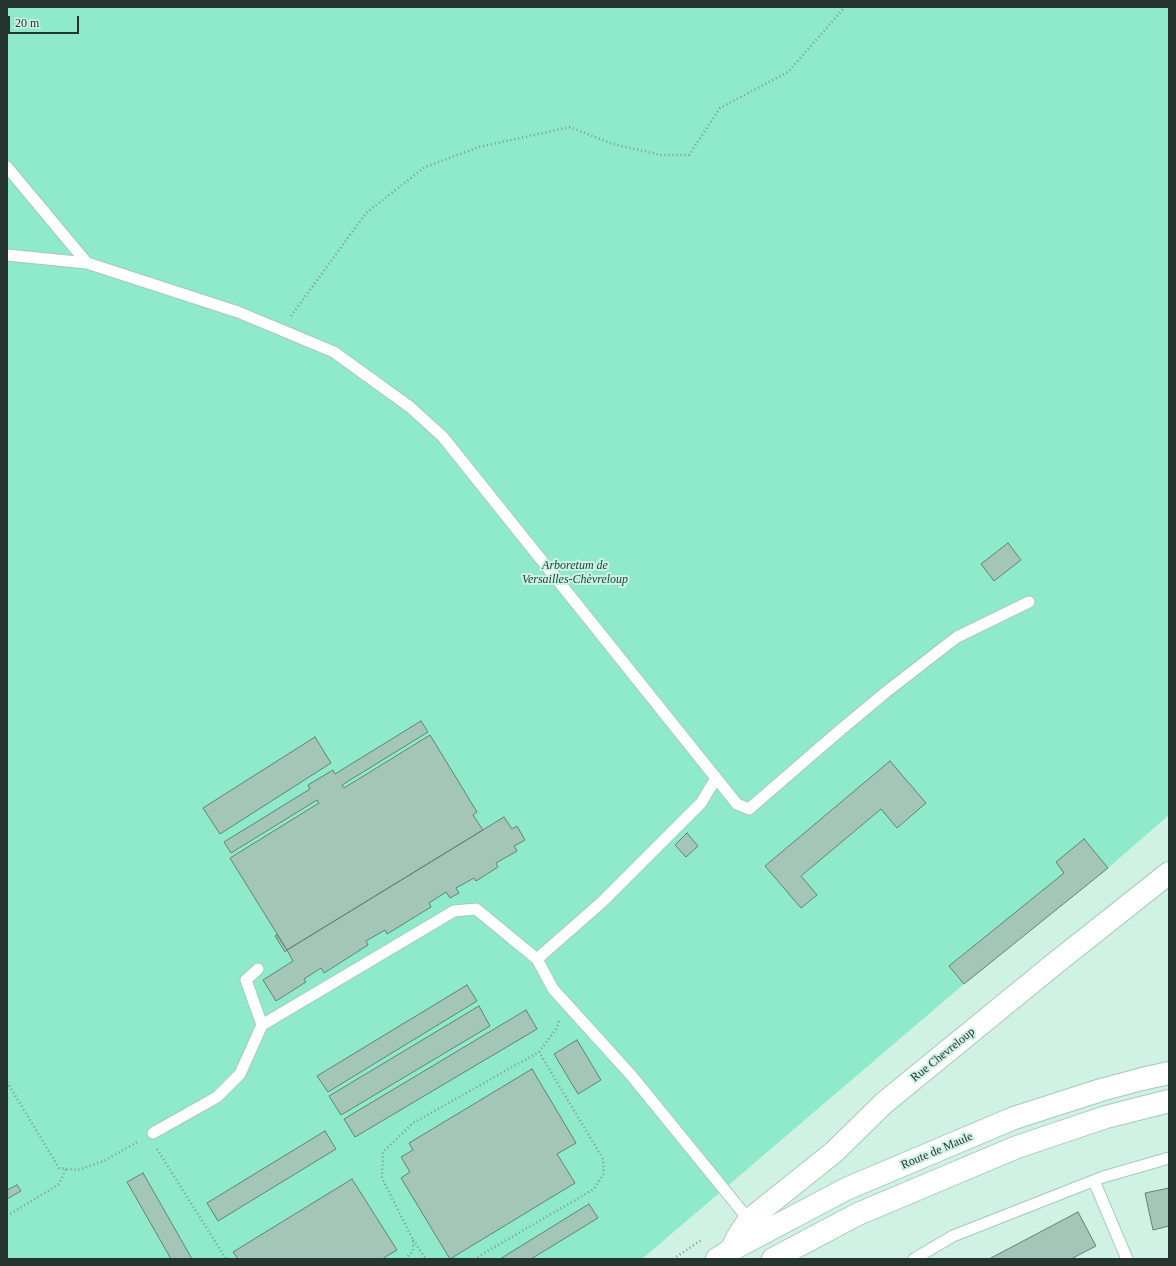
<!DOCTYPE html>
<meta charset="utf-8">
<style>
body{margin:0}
#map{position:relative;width:1176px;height:1266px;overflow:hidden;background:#cff2e5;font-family:Georgia,serif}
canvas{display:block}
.frame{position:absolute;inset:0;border:8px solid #26342f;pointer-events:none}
.scale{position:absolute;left:8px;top:16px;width:71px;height:18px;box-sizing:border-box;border:2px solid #26342f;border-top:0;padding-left:5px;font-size:12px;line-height:14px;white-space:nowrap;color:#26342f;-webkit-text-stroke:3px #cff2e5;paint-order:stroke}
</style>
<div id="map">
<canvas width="1176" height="1266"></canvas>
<div class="frame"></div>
<div class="scale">20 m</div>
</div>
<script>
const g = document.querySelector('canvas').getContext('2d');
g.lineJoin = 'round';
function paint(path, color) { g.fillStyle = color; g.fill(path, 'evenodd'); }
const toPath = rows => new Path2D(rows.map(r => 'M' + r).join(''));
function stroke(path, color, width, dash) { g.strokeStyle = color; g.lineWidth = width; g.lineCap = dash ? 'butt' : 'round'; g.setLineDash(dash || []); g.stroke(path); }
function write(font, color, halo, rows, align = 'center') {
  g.font = font + ' Georgia,serif'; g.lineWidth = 4; g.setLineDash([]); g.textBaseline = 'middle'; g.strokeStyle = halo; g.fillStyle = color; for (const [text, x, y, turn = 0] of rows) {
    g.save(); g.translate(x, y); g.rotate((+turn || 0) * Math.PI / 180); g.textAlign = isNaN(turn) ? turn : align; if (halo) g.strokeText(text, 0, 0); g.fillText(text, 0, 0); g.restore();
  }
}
paint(toPath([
 [7,7,1169,7,1169,815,1108,868,964,984,642,1259,7,1259]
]), '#8feacc');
const building = toPath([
 [1008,543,1021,560,994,581,981,564,1008,543],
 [421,721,428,732,342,785,344,788,430,735,477,812,473,815,483,830,287,950,230,858,319,803,317,800,231,853,224,842,310,789,308,785,333,770,335,774,421,721],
 [315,737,331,763,220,834,203,808,315,737],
 [890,761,926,803,897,828,881,809,801,876,817,895,801,908,765,866,890,761],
 [504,817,512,829,517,826,525,840,514,846,517,851,496,863,498,867,476,881,474,878,456,888,459,893,450,898,446,892,429,903,431,907,387,934,385,930,366,941,368,945,324,973,321,968,304,979,306,982,276,1001,263,980,293,961,287,950,504,817],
 [687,833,698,846,686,857,675,845,687,833],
 [1084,839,1108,868,964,984,949,966,1064,873,1056,862,1084,839],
 [277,935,287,950,285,952,275,936,277,935],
 [467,985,477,1001,328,1092,317,1076,467,985],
 [479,1006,490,1026,341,1115,329,1096,479,1006],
 [526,1010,537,1029,355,1137,344,1119,526,1010],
 [577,1040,601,1080,578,1094,554,1054,577,1040],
 [532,1069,576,1143,557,1154,575,1183,450,1259,401,1178,410,1172,401,1157,413,1150,409,1143,532,1069],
 [325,1131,336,1149,218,1221,207,1203,325,1131],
 [143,1173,192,1259,171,1259,127,1182,143,1173],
 [352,1179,397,1250,382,1259,238,1259,233,1252,352,1179],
 [17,1185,21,1191,7,1199,7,1190,17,1185],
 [1169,1188,1169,1226,1153,1230,1145,1193,1169,1188],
 [589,1204,598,1218,531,1259,500,1259,589,1204],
 [1078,1212,1096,1246,1071,1259,989,1259,1078,1212]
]);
paint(building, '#a4c6b9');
stroke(building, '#638277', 1);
const service = toPath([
 [7,167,87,263],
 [7,255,87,263,238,312,334,352,410,407,443,437,716,778,701,803,602,902,537,959,553,989,631,1075,749,1220],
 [716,778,737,804,749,809,838,732,886,692,957,637,1029,602],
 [258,969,246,980,262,1025,454,911,476,909,537,959],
 [153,1133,217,1097,240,1074,262,1025],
 [1094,1181,1127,1259],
 [914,1259,953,1236,1103,1177,1169,1158]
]);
const minor = toPath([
 [731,1250,740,1233,749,1220,834,1152,884,1103,1053,965,1169,873]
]);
const primary = toPath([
 [717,1259,731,1250,846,1189,1014,1118,1101,1090,1142,1079,1169,1073],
 [773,1259,858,1214,1017,1147,1106,1117,1169,1101]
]);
stroke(service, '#a7c8bc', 13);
stroke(minor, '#a7c8bc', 24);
stroke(primary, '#a7c8bc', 24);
stroke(toPath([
 [291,316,366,213,425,167,479,147,570,127,613,144,661,155,689,155,720,108,788,72,845,7],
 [7,1082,59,1168,78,1170,104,1161,139,1141],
 [157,1149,226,1259],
 [7,1216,59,1184,66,1169],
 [413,1240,426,1259],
 [405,1259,413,1251,413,1240,382,1178,383,1152,413,1123,539,1052,556,1029,559,1021],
 [474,1259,594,1189,604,1173,603,1159,539,1052],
 [673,1259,703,1239]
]), '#80998f', 2.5, [1, 3]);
stroke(service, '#fff', 11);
stroke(minor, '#fff', 22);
stroke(primary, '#fff', 22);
write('italic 12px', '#104839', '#cff2e5', [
 ["Arboretum de",575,566],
 ["Versailles-Chèvreloup",575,580]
]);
write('12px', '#26342f', '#cff2e5', [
 ["Rue Chevreloup",943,1055,-39],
 ["Route de Maule",937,1151,-23]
]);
</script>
